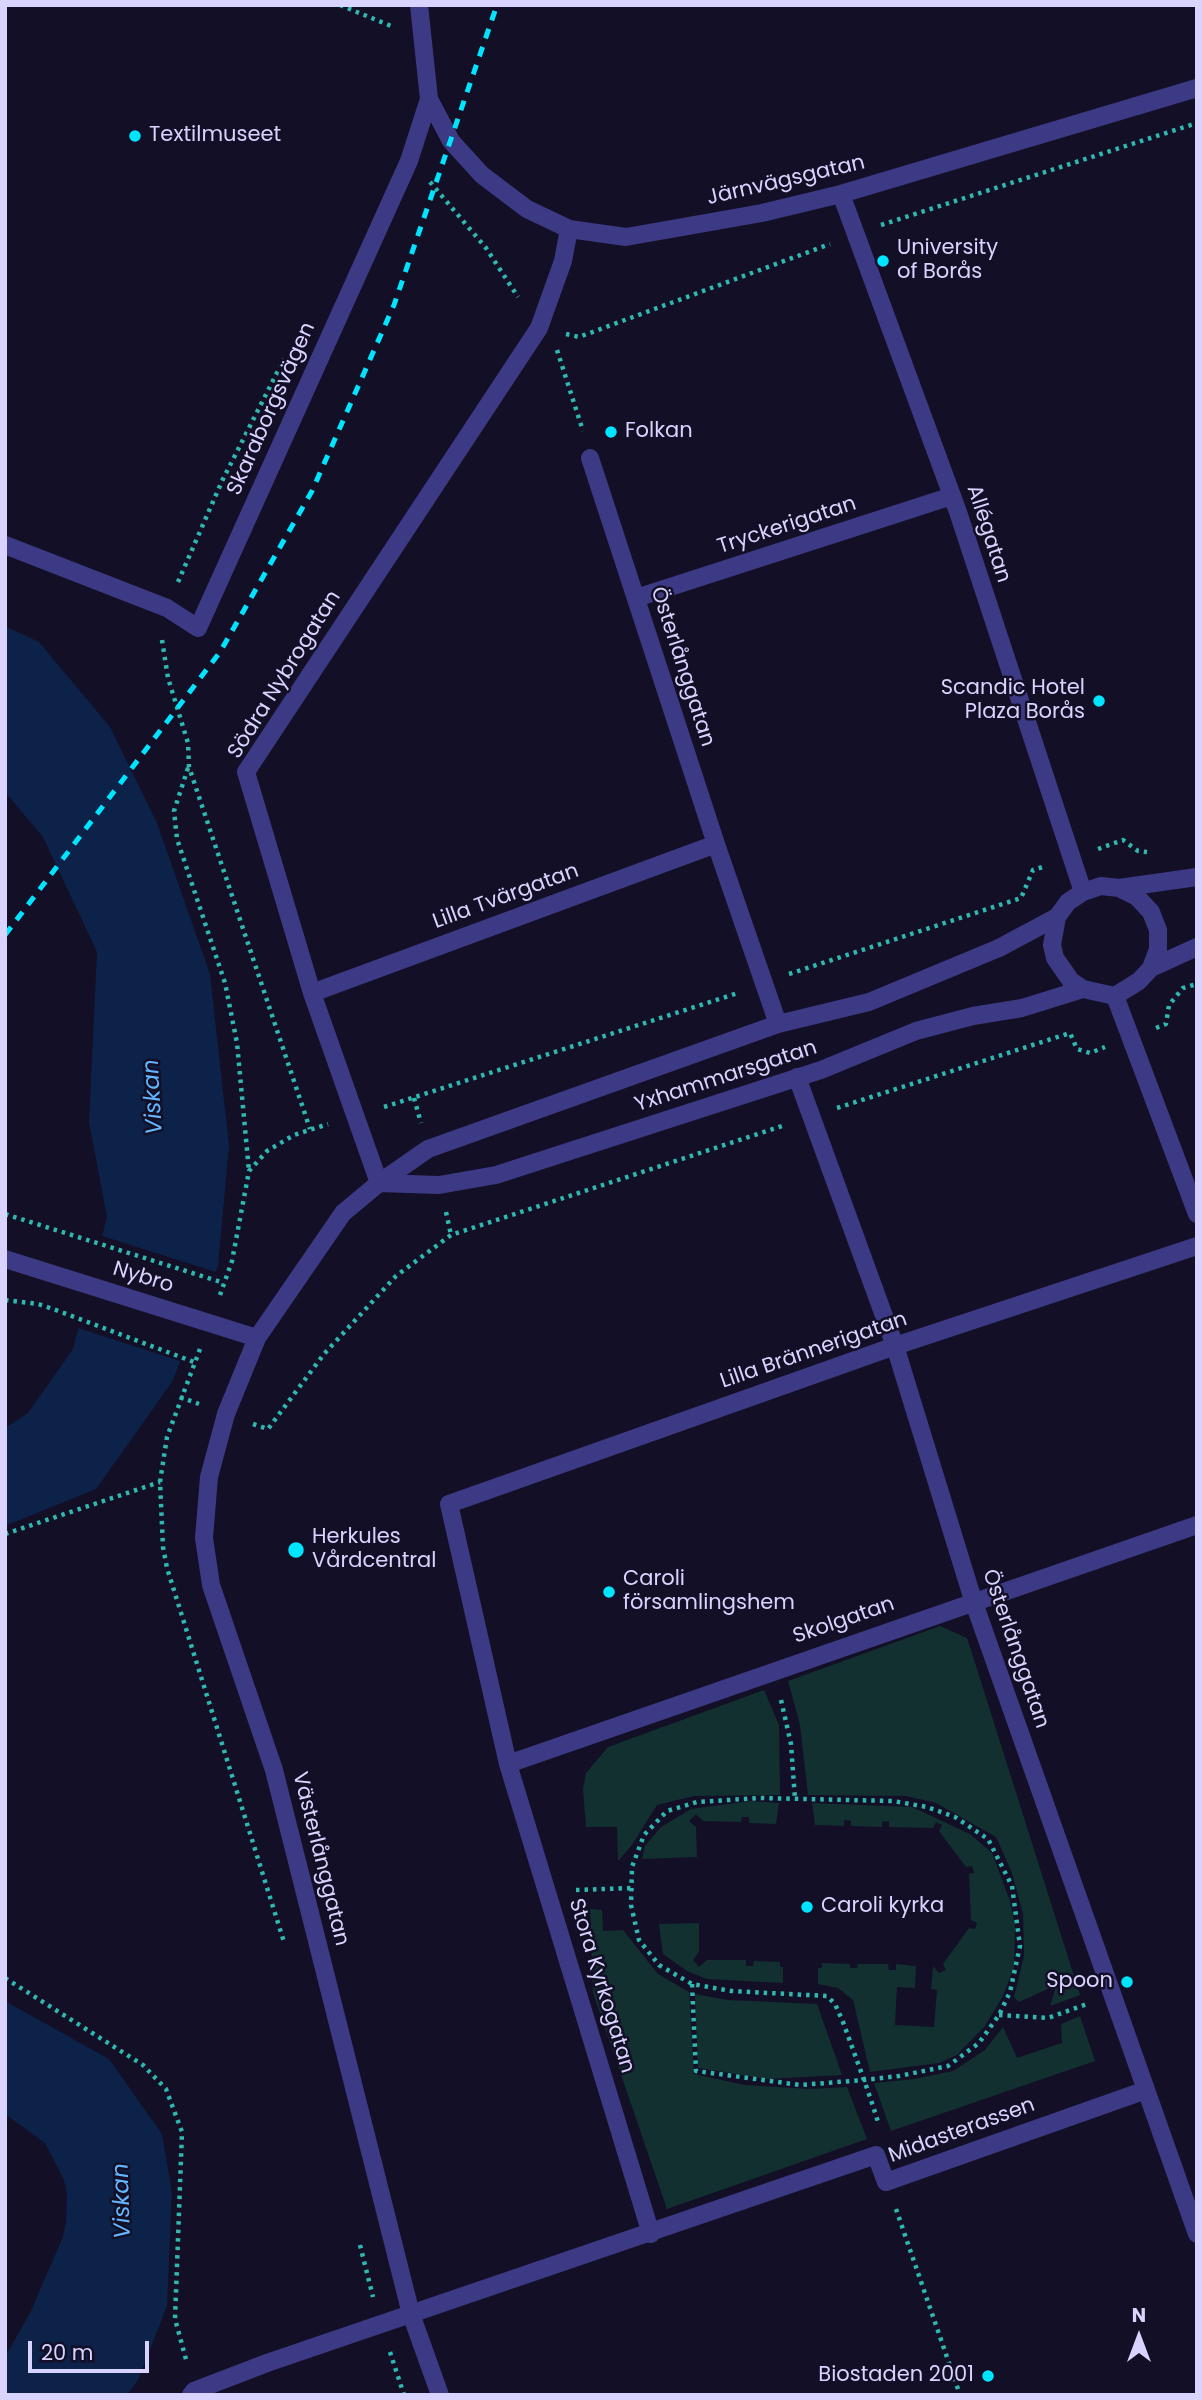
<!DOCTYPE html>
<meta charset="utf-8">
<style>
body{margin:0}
#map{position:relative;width:1202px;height:2400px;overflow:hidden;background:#130f26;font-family:Poppins,sans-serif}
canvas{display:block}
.frame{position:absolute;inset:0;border:7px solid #d9d4ff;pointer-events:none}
.north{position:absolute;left:1104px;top:2302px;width:70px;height:70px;-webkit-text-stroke:5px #130f26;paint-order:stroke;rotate:0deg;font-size:19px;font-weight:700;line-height:28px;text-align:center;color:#d9d4ff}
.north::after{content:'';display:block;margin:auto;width:24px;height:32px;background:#d9d4ff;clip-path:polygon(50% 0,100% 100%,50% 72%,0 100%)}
.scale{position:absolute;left:28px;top:2341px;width:121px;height:32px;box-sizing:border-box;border:4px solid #d9d4ff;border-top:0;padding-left:9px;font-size:21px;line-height:24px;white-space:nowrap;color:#d9d4ff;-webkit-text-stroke:5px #130f26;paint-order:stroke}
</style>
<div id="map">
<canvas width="1202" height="2400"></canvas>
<div class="frame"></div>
<div class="north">N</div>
<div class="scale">20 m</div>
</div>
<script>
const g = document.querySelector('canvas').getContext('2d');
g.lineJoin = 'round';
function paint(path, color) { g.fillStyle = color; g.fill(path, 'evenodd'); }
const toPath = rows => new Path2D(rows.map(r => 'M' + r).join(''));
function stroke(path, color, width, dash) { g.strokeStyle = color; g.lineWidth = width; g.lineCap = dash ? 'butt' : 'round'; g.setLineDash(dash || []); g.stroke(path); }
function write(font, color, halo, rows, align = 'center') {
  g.font = font + ' Poppins,sans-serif'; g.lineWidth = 5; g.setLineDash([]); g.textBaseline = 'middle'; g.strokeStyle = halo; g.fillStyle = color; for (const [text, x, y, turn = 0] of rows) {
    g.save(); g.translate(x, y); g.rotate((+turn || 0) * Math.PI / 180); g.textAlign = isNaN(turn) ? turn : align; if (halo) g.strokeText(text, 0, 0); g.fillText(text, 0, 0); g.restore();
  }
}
paint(toPath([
 [940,1626,967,1638,970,1647,1080,1995,1050,2006,1055,1990,1052,1987,1019,2002,1014,1997,1024,1956,1023,1914,1012,1873,996,1837,936,1803,906,1796,808,1795,800,1725,788,1681],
 [764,1690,779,1725,780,1795,694,1796,657,1805,632,1845,618,1861,617,1827,586,1827,583,1789,586,1773,608,1747],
 [751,1801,779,1803,776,1824,749,1823,749,1817,742,1817,741,1822,703,1821,696,1814,689,1821,696,1827,697,1857,642,1859,645,1846,661,1827,691,1809],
 [812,1803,912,1807,970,1834,992,1853,1010,1901,1015,1925,1014,1967,1003,1996,985,2026,957,2055,939,2063,870,2072,853,2000,838,1988,818,1984,818,1968,822,1968,822,1963,850,1964,850,1968,857,1968,858,1964,888,1964,889,1970,896,1970,896,1964,916,1966,915,1988,897,1987,895,2025,934,2027,937,1990,931,1989,933,1966,939,1973,946,1970,943,1964,969,1928,975,1929,977,1923,971,1920,969,1874,974,1873,972,1866,966,1867,939,1831,942,1825,936,1822,933,1828,889,1827,889,1821,882,1822,882,1827,851,1826,851,1821,844,1820,844,1826,815,1825],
 [590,1909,602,1910,603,1931,623,1930,658,1974,689,1992,694,2074,745,2085,810,2089,847,2087,867,2139,667,2209,593,1993],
 [699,1923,699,1952,693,1960,699,1967,707,1960,746,1960,746,1966,753,1966,754,1961,780,1962,780,1967,783,1967,783,1983,707,1979,687,1971,663,1954,659,1924],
 [695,1994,728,2000,817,2004,842,2075,768,2079,698,2068],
 [1080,2016,1095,2061,891,2131,874,2083,914,2079,953,2071,985,2050,1003,2027,1017,2058,1062,2043,1061,2024]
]), '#12302f');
paint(toPath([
 [5,626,39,642,110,727,157,823,210,974,229,1145,218,1266,172,1382,96,1489,5,1526,5,1428,28,1413,73,1349,107,1217,89,1122,97,952,43,837,5,792],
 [5,2001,109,2059,162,2134,172,2192,167,2306,138,2380,127,2395,5,2395,5,2357,30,2313,62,2239,66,2223,67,2195,64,2180,45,2143,5,2114]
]), '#0c2248');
paint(toPath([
 [99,1235,219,1273,183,1362,75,1327]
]), '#130f26');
stroke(toPath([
 [340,5,391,26],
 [430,182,486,248,518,297],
 [881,225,1197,123],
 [566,334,579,337,830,244],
 [557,350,583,431],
 [178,582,222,481,284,359],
 [162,640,168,678,188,743,189,767,310,1129],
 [188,768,174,811,177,839,225,983,237,1043,249,1171],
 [1098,849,1123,840,1138,851,1147,852],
 [789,974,1021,898,1033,870,1046,866],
 [1156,1028,1166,1024,1169,1005,1183,988,1197,984],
 [414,1098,421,1123],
 [384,1107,738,993],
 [837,1108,1070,1033,1077,1049,1090,1053,1105,1047],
 [446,1212,451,1235],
 [5,1214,224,1283],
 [220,1295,232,1261,249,1171,267,1151,294,1135,328,1124],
 [5,1300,38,1304,56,1310,194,1362],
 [200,1349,167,1437,160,1482,163,1547,167,1568,284,1942],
 [180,1397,199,1404],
 [253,1424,268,1429,324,1354,396,1276,451,1235,785,1125],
 [5,1534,160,1482],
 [781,1700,791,1744,795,1799],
 [576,1890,632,1888],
 [5,1978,143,2065,166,2089,182,2132,175,2319,187,2363],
 [692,1984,696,2071,800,2085,864,2080,899,2076,948,2066,979,2043,999,2015,1010,1992,1020,1946,1012,1886,988,1839,955,1817,927,1807,893,1801,760,1798,697,1802,667,1811,644,1835,632,1867,631,1905,639,1940,659,1965,692,1984,731,1991,827,1996,835,2004,843,2022,864,2080,871,2100,879,2125],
 [999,2015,1048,2018,1087,2004],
 [896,2209,960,2395],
 [360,2245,373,2297],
 [390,2352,404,2395]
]), '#2fb8b0', 4.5, [3.5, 5]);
stroke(toPath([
 [429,99,451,141,482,175,527,209,569,229,626,237,762,213,841,194,1197,88],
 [841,194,958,512,1083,892],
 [590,458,716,844,778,1024],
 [5,545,167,608,198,628,409,161,429,99,419,5],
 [636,598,952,496],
 [1101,886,1119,888,1137,897,1151,912,1158,930,1158,949,1151,968,1139,981,1115,996,1083,989,1071,981,1055,958,1052,945,1057,917,1068,902,1083,892,1101,886],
 [1119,888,1197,877],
 [1151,968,1197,947],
 [312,993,716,844],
 [1115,996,1197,1214],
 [797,1077,895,1346,973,1600,1197,2234],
 [379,1183,312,993,246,772,539,328,563,261,569,229],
 [379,1183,439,1185,496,1175,821,1070,916,1031,973,1016,1022,1008,1083,989],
 [5,1259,257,1338],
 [508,1764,1197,1525],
 [651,2234,508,1764,449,1504,895,1346,1197,1246],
 [191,2395,194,2391,267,2363,876,2155,886,2182,1146,2090],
 [440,2395,411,2314,274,1770,211,1585,204,1538,209,1477,226,1414,257,1338,343,1213,379,1183,428,1149,778,1024,869,1002,999,948,1057,917]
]), '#3d3a85', 18);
stroke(toPath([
 [5,935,220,652,312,491,394,305,497,5]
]), '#00e5ff', 5, [10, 9]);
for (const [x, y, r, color] of [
 [135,136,7,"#00e5ff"],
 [883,261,7,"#00e5ff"],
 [611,432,7,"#00e5ff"],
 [1099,701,7,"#00e5ff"],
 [296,1550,9,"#00e5ff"],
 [609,1592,7,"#00e5ff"],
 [807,1907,7,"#00e5ff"],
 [1127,1982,7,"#00e5ff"],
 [988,2376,7,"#00e5ff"]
]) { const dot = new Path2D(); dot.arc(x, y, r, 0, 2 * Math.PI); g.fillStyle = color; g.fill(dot); stroke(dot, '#130f26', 2.5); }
write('21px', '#d9d4ff', '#130f26', [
 ["Textilmuseet",149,136],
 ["University",897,249],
 ["of Borås",897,273],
 ["Folkan",625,432],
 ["Scandic Hotel",1085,689,"right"],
 ["Plaza Borås",1085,713,"right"],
 ["Herkules",312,1538],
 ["Vårdcentral",312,1562],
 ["Caroli",623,1580],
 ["församlingshem",623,1604],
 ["Caroli kyrka",821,1907],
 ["Spoon",1113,1982,"right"],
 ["Biostaden 2001",974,2376,"right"]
], 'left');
write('21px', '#d9d4ff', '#130f26', [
 ["Järnvägsgatan",786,181,-13],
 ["Skaraborgsvägen",272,409,-66],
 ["Tryckerigatan",787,526,-18],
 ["Allégatan",988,534,72],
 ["Österlånggatan",682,667,72],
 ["Södra Nybrogatan",285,675,-58],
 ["Lilla Tvärgatan",506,897,-20],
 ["Yxhammarsgatan",726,1077,-18],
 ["Nybro",143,1278,17],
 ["Lilla Brännerigatan",814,1351,-19],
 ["Skolgatan",844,1621,-19],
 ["Österlånggatan",1015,1649,71],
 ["Västerlånggatan",320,1859,76],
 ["Stora Kyrkogatan",601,1986,73],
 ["Midasterassen",962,2131,-20]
]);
write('italic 23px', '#62b6ff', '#130f26', [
 ["Viskan",154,1097,-93],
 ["Viskan",123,2201,-92]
]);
</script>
